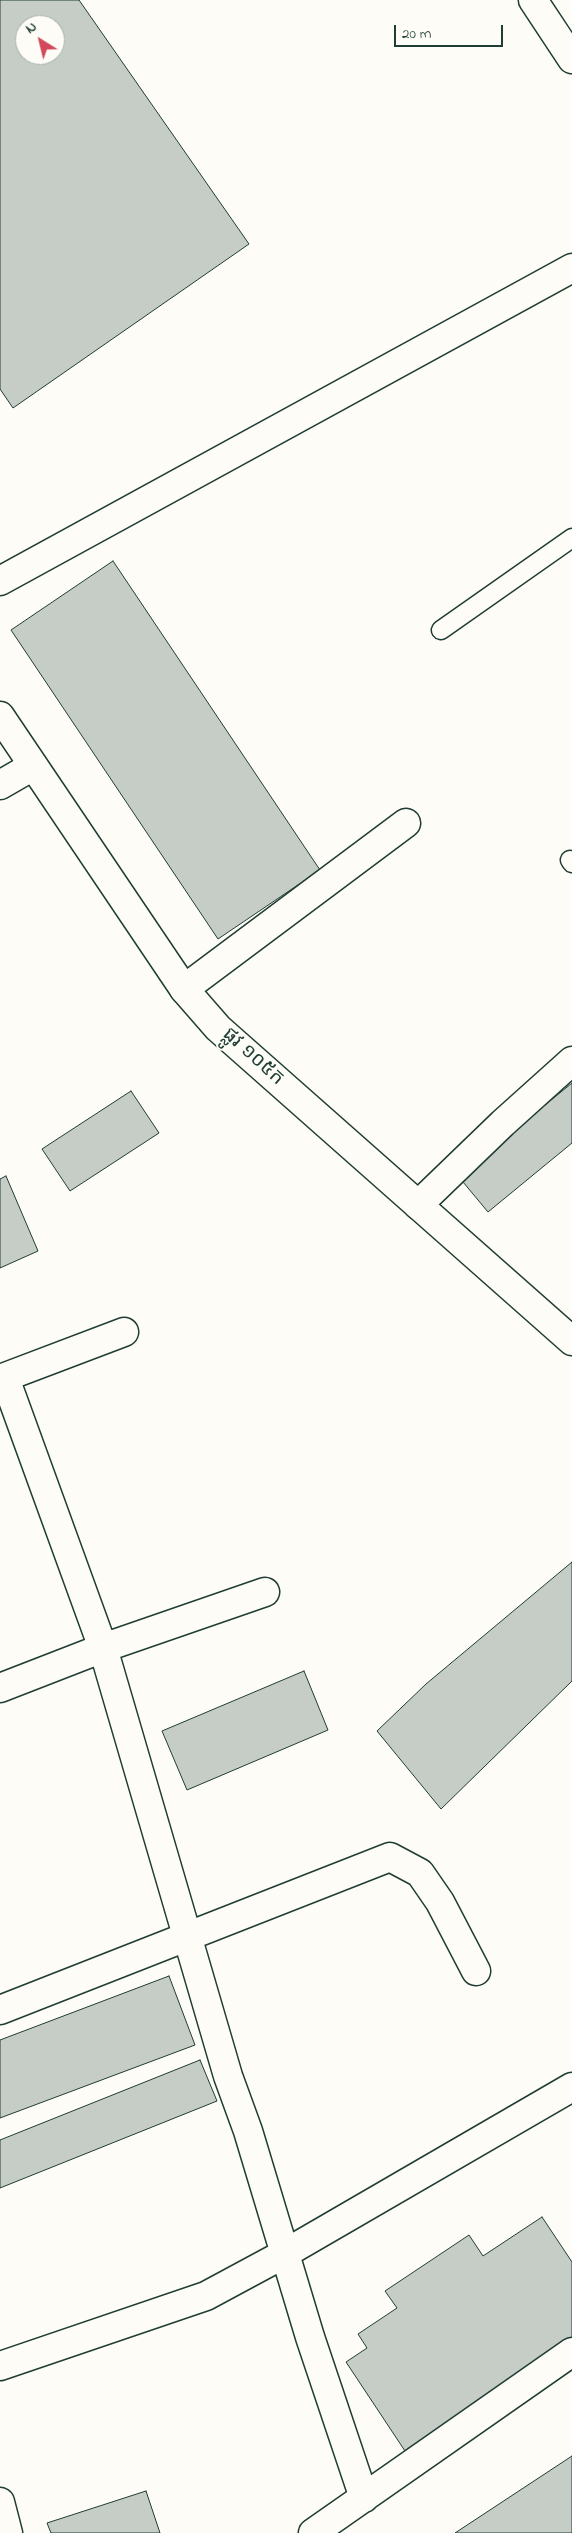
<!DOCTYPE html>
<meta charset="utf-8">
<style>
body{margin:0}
#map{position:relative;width:572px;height:2533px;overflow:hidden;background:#fdfcf7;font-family:"Indie Flower",sans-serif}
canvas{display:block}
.north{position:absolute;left:15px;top:15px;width:50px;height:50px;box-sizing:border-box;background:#fdfcf7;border:1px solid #a4b0a9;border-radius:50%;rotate:324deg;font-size:14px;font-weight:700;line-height:20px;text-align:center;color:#1f3d34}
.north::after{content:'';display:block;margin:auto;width:18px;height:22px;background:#d1495b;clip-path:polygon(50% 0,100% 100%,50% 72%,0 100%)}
.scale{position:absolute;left:394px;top:25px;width:109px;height:22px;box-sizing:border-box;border:2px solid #1f3d34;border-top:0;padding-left:6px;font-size:15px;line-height:18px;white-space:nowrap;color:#1f3d34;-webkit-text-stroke:4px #fdfcf7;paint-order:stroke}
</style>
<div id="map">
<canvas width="572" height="2533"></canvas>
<div class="north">N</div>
<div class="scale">20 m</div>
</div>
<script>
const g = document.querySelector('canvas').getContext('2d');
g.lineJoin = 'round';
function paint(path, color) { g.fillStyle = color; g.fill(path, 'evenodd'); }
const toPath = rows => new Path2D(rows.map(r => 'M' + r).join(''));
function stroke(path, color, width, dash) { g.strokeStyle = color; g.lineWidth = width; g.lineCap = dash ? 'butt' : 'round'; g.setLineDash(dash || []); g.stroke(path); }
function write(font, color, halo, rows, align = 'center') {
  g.font = font + ' "Indie Flower","Noto Sans Khmer",sans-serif'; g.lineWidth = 4; g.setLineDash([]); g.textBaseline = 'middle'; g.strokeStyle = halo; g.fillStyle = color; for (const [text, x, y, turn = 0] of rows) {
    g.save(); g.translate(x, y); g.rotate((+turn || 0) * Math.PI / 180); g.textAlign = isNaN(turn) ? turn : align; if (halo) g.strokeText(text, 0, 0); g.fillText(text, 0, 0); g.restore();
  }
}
const building = toPath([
 [0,0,79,0,249,244,13,408,0,389,0,0],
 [25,25,55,25,55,55,25,55,25,25],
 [113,561,320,870,218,939,11,630,113,561],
 [572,1083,572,1143,488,1212,458,1176,572,1083],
 [131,1091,159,1133,70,1191,42,1149,131,1091],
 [6,1176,38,1251,0,1268,0,1179,6,1176],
 [572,1562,572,1681,441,1809,377,1731,426,1684,572,1562],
 [304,1671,328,1730,187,1790,162,1731,304,1671],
 [169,1976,195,2045,0,2118,0,2040,169,1976],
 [200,2060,217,2101,0,2188,0,2140,200,2060],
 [542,2217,572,2262,572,2339,405,2451,346,2362,367,2348,358,2334,397,2308,385,2291,469,2235,483,2256,542,2217],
 [572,2456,572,2533,455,2533,572,2456],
 [146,2491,160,2533,51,2533,47,2523,146,2491]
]);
paint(building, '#c6cdc7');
stroke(building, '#1f3d34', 1);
const lane = toPath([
 [441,630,572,538],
 [570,860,572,863]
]);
const street = toPath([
 [533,0,572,59],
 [0,581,572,268],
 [0,785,33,766],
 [184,989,406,823],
 [418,1205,503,1123,572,1061],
 [5,1378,103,1648,228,2076,248,2131,310,2337,364,2498],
 [0,1379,124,1332],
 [0,1688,103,1648,265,1592],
 [0,2010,390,1857,420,1873,440,1902,476,1971],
 [0,2366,206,2296,284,2254,572,2087],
 [0,2502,8,2533],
 [313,2533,572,2352]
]);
const secondary = toPath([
 [0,716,184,989,218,1028,572,1341]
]);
stroke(lane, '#1f3d34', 21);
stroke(street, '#1f3d34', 31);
stroke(secondary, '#1f3d34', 31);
stroke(lane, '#fdfcf7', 18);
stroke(street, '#fdfcf7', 28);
stroke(secondary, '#fdfcf7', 28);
write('20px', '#1f3d34', '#fdfcf7', [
 ["ផ្លូវ ១០៥ក",252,1058,42]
]);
</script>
